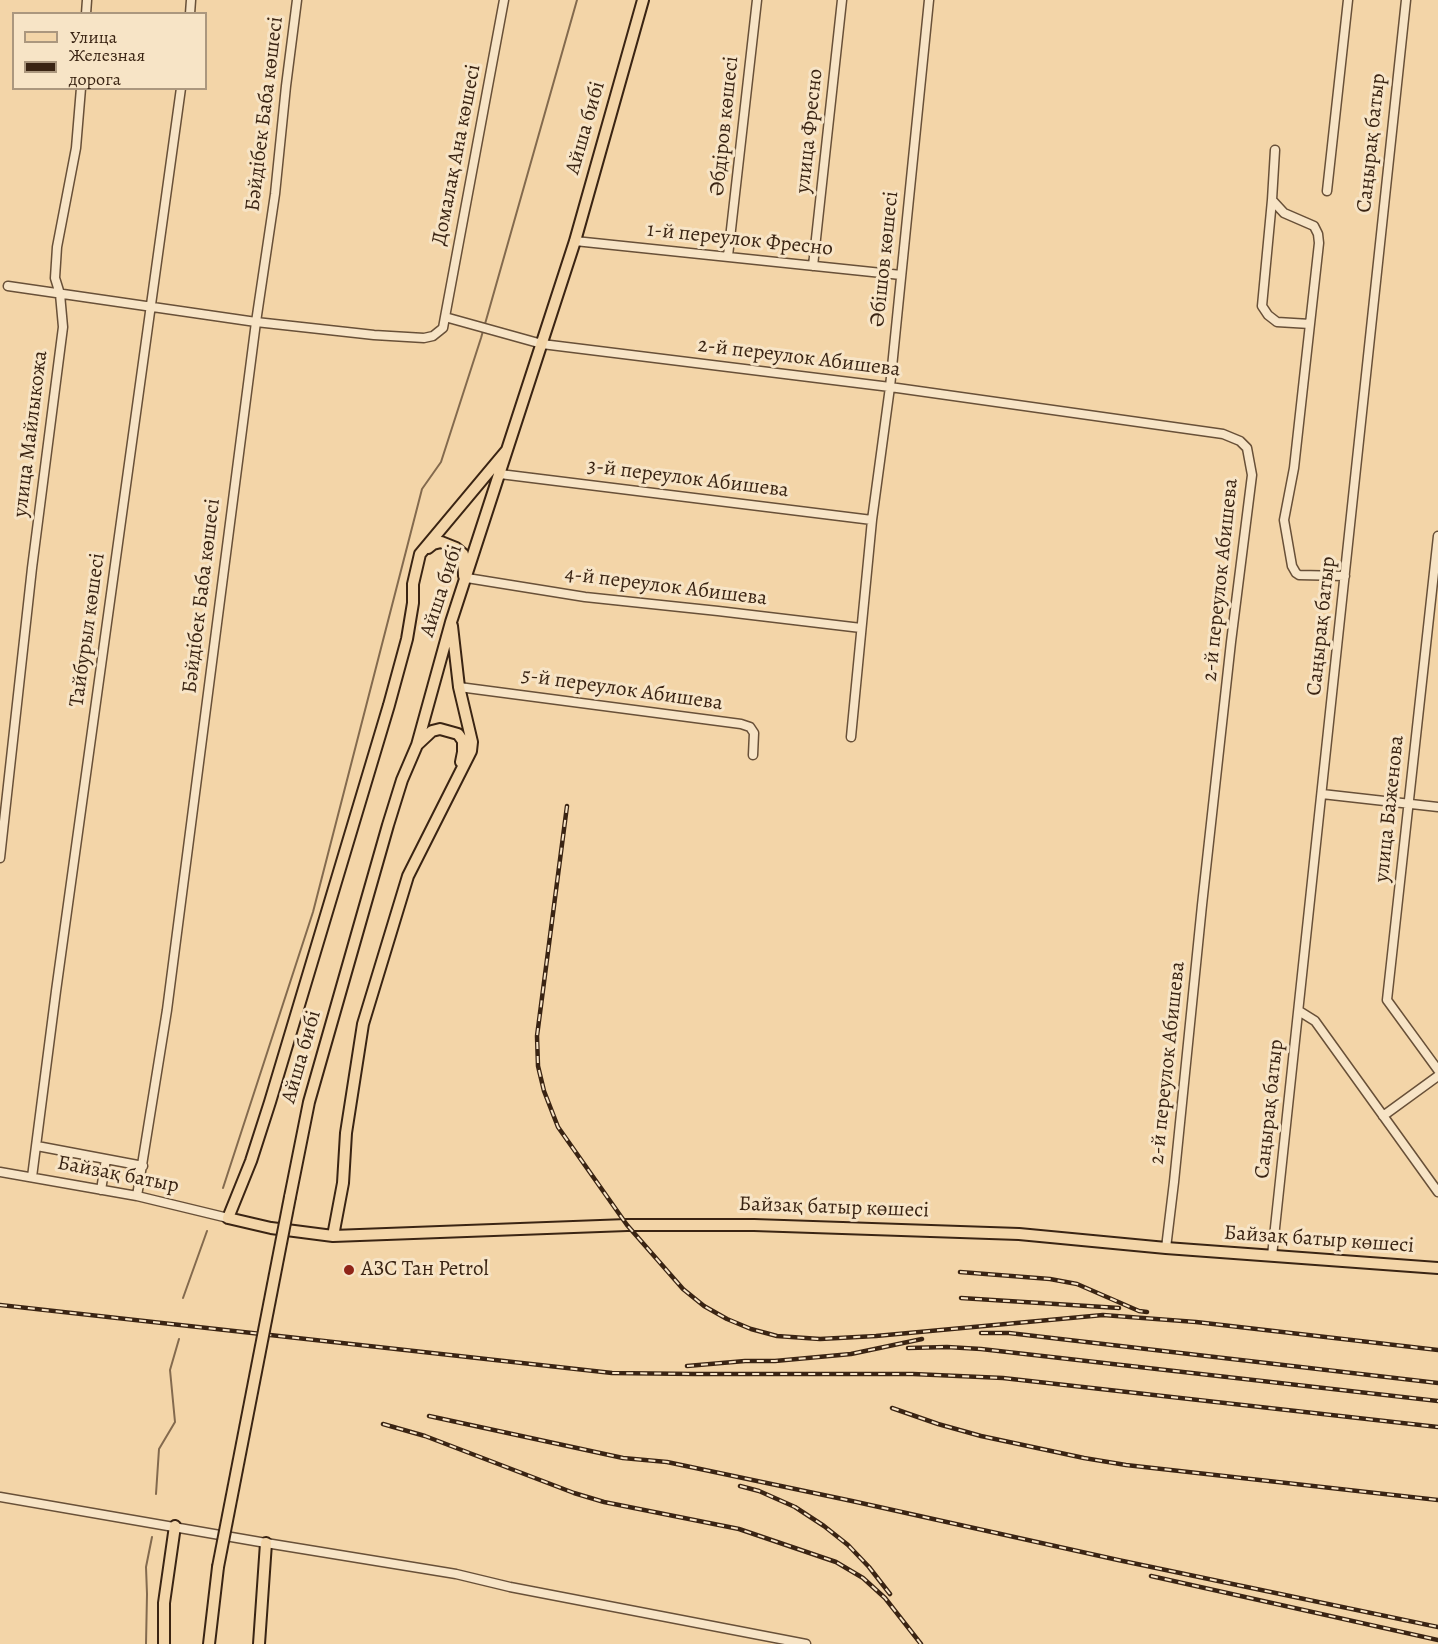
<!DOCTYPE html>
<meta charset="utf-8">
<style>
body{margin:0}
#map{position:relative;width:1438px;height:1644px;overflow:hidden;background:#f3d5a8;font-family:Alegreya,serif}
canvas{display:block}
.legend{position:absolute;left:12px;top:12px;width:195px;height:78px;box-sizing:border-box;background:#f7e4c6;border:2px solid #ab977e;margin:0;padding:8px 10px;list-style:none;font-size:18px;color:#3a2413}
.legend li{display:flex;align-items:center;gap:12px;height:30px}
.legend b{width:30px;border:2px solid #ab977e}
</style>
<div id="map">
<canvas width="1438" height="1644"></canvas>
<ul class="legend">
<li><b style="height:8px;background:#f3d5a8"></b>Улица</li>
<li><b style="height:8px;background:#3a2413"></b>Железная дорога</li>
</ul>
</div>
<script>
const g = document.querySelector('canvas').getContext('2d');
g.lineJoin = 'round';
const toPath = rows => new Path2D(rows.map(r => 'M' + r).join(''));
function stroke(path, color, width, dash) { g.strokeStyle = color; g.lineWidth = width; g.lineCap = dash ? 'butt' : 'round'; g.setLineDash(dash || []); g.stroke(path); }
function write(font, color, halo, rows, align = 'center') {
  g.font = font + ' Alegreya,serif'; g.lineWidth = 6; g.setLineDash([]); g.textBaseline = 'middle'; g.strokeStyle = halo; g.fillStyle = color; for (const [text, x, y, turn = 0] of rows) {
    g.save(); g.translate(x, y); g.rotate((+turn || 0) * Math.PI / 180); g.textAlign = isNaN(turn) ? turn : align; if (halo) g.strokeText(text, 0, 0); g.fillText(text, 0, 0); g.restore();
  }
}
stroke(toPath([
 [223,1188,313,912,422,489,441,462,481,338,577,0],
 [183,1298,207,1231],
 [156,1494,159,1449,175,1422,170,1370,179,1339],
 [146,1644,147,1594,146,1567,152,1537]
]), '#836a4e', 2);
const minor = toPath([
 [86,14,87,0],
 [190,14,191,0],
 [1275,150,1272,200,1284,213,1314,226,1318,234,1319,243,1294,468,1284,520,1292,566,1296,573,1299,575,1345,576],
 [1327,191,1348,0],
 [1272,200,1262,306,1268,315,1277,322,1310,324],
 [575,241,901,275],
 [728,256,757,0],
 [813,266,842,0],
 [8,286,256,322,374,335,424,338,433,336,443,328,445,317,504,0],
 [445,317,542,344,890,387,1223,434,1240,441,1247,448,1252,475,1231,642,1202,905,1174,1182,1166,1248],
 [500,474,872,520],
 [1438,536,1387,1000,1438,1070],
 [467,578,585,597,718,611,861,628],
 [459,687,741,724,750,727,754,733,753,755],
 [851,737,872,520,890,387,929,0],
 [1322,794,1438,807],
 [0,858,32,568,63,327,60,294,55,278,57,247,76,148,81,88],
 [1299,1011,1315,1021,1438,1192],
 [1383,1116,1438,1076],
 [37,1146,143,1166],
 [0,1172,137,1196,228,1218],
 [32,1177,56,991,181,88],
 [101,1190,106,1159],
 [137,1196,167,1010,256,322,275,194,286,86,297,0],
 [1272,1256,1406,0],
 [0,1497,266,1543,456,1574,510,1587,806,1644]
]);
const major = toPath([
 [507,450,420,554,413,584,413,603,407,639,389,705,270,1102,251,1161,228,1218,271,1228,333,1236,627,1225,754,1225,1019,1234,1166,1248,1438,1268],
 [428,548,433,544,441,542,456,548,463,554,464,576],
 [417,745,432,731,440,729,458,734,463,741,463,752,461,762],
 [290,1197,309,1102,388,825,402,780,417,745,451,622,575,241,643,0],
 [333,1236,343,1183,346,1133,363,1024,408,876,471,751,472,742,459,687,452,626],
 [164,1644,164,1603,175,1526],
 [209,1644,218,1567],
 [259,1644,266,1543]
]);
stroke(minor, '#685038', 11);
stroke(major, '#3a2413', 14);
stroke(minor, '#f7e4c6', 8);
stroke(major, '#f3d5a8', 10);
const rail = toPath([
 [567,806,537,1036,538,1066,544,1091,558,1127,627,1225,683,1289,704,1306,727,1319,751,1329,777,1336,820,1339,876,1336,1103,1315,1196,1322,1438,1350],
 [960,1272,1050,1279,1077,1284,1139,1311,1147,1312],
 [961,1298,1119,1308],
 [0,1305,612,1373,694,1374,913,1374,1003,1378,1438,1427],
 [981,1333,1009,1333,1438,1383],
 [908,1348,947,1347,981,1349,1438,1401],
 [687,1366,745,1361,775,1361,851,1354,922,1339],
 [892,1408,938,1424,981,1436,1084,1458,1126,1465,1438,1500],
 [429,1416,623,1458,667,1462,852,1501,1118,1560,1438,1627],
 [383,1424,425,1436,574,1493,604,1502,739,1529,836,1562,863,1578,885,1598,921,1644],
 [740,1486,759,1491,795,1507,824,1526,848,1545,869,1567,890,1594],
 [1151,1576,1438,1640]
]);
stroke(rail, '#3a2413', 4.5);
stroke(rail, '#f7e4c6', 2, [7]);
const majorBridge = toPath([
 [218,1567,290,1197]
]);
stroke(majorBridge, '#3a2413', 14, []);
stroke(majorBridge, '#f3d5a8', 10);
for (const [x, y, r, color] of [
 [349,1270,6,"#8f2418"]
]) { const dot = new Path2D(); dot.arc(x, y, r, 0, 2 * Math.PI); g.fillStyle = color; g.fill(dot); stroke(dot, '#f7e4c6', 2); }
write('21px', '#3a2413', '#f7e4c6', [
 ["Бәйдібек Баба көшесі",265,114,-83],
 ["Әбдіров көшесі",725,126,-84],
 ["Айша бибі",586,128,-74],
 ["улица Фресно",810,131,-84],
 ["Саңырақ батыр",1372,143,-84],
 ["Домалақ Ана көшесі",457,155,-79],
 ["1-й переулок Фресно",740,240,6],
 ["Әбішов көшесі",885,259,-84],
 ["2-й переулок Абишева",799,358,7],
 ["улица Майлыкожа",31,434,-83],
 ["3-й переулок Абишева",688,479,7],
 ["2-й переулок Абишева",1221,580,-84],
 ["4-й переулок Абишева",666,587,7],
 ["Айша бибі",442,591,-72],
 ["Бәйдібек Баба көшесі",202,596,-83],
 ["Саңырақ батыр",1322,626,-84],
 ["Тайбурыл көшесі",88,630,-82],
 ["5-й переулок Абишева",622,690,8],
 ["улица Баженова",1390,809,-84],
 ["Айша бибі",302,1057,-74],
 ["2-й переулок Абишева",1168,1063,-84],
 ["Саңырақ батыр",1270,1109,-84],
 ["Байзақ батыр",118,1175,11],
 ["Байзақ батыр көшесі",834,1208,2],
 ["Байзақ батыр көшесі",1319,1240,4]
]);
write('21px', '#3a2413', '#f7e4c6', [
 ["АЗС Тан Petrol",361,1270]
], 'left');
</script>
